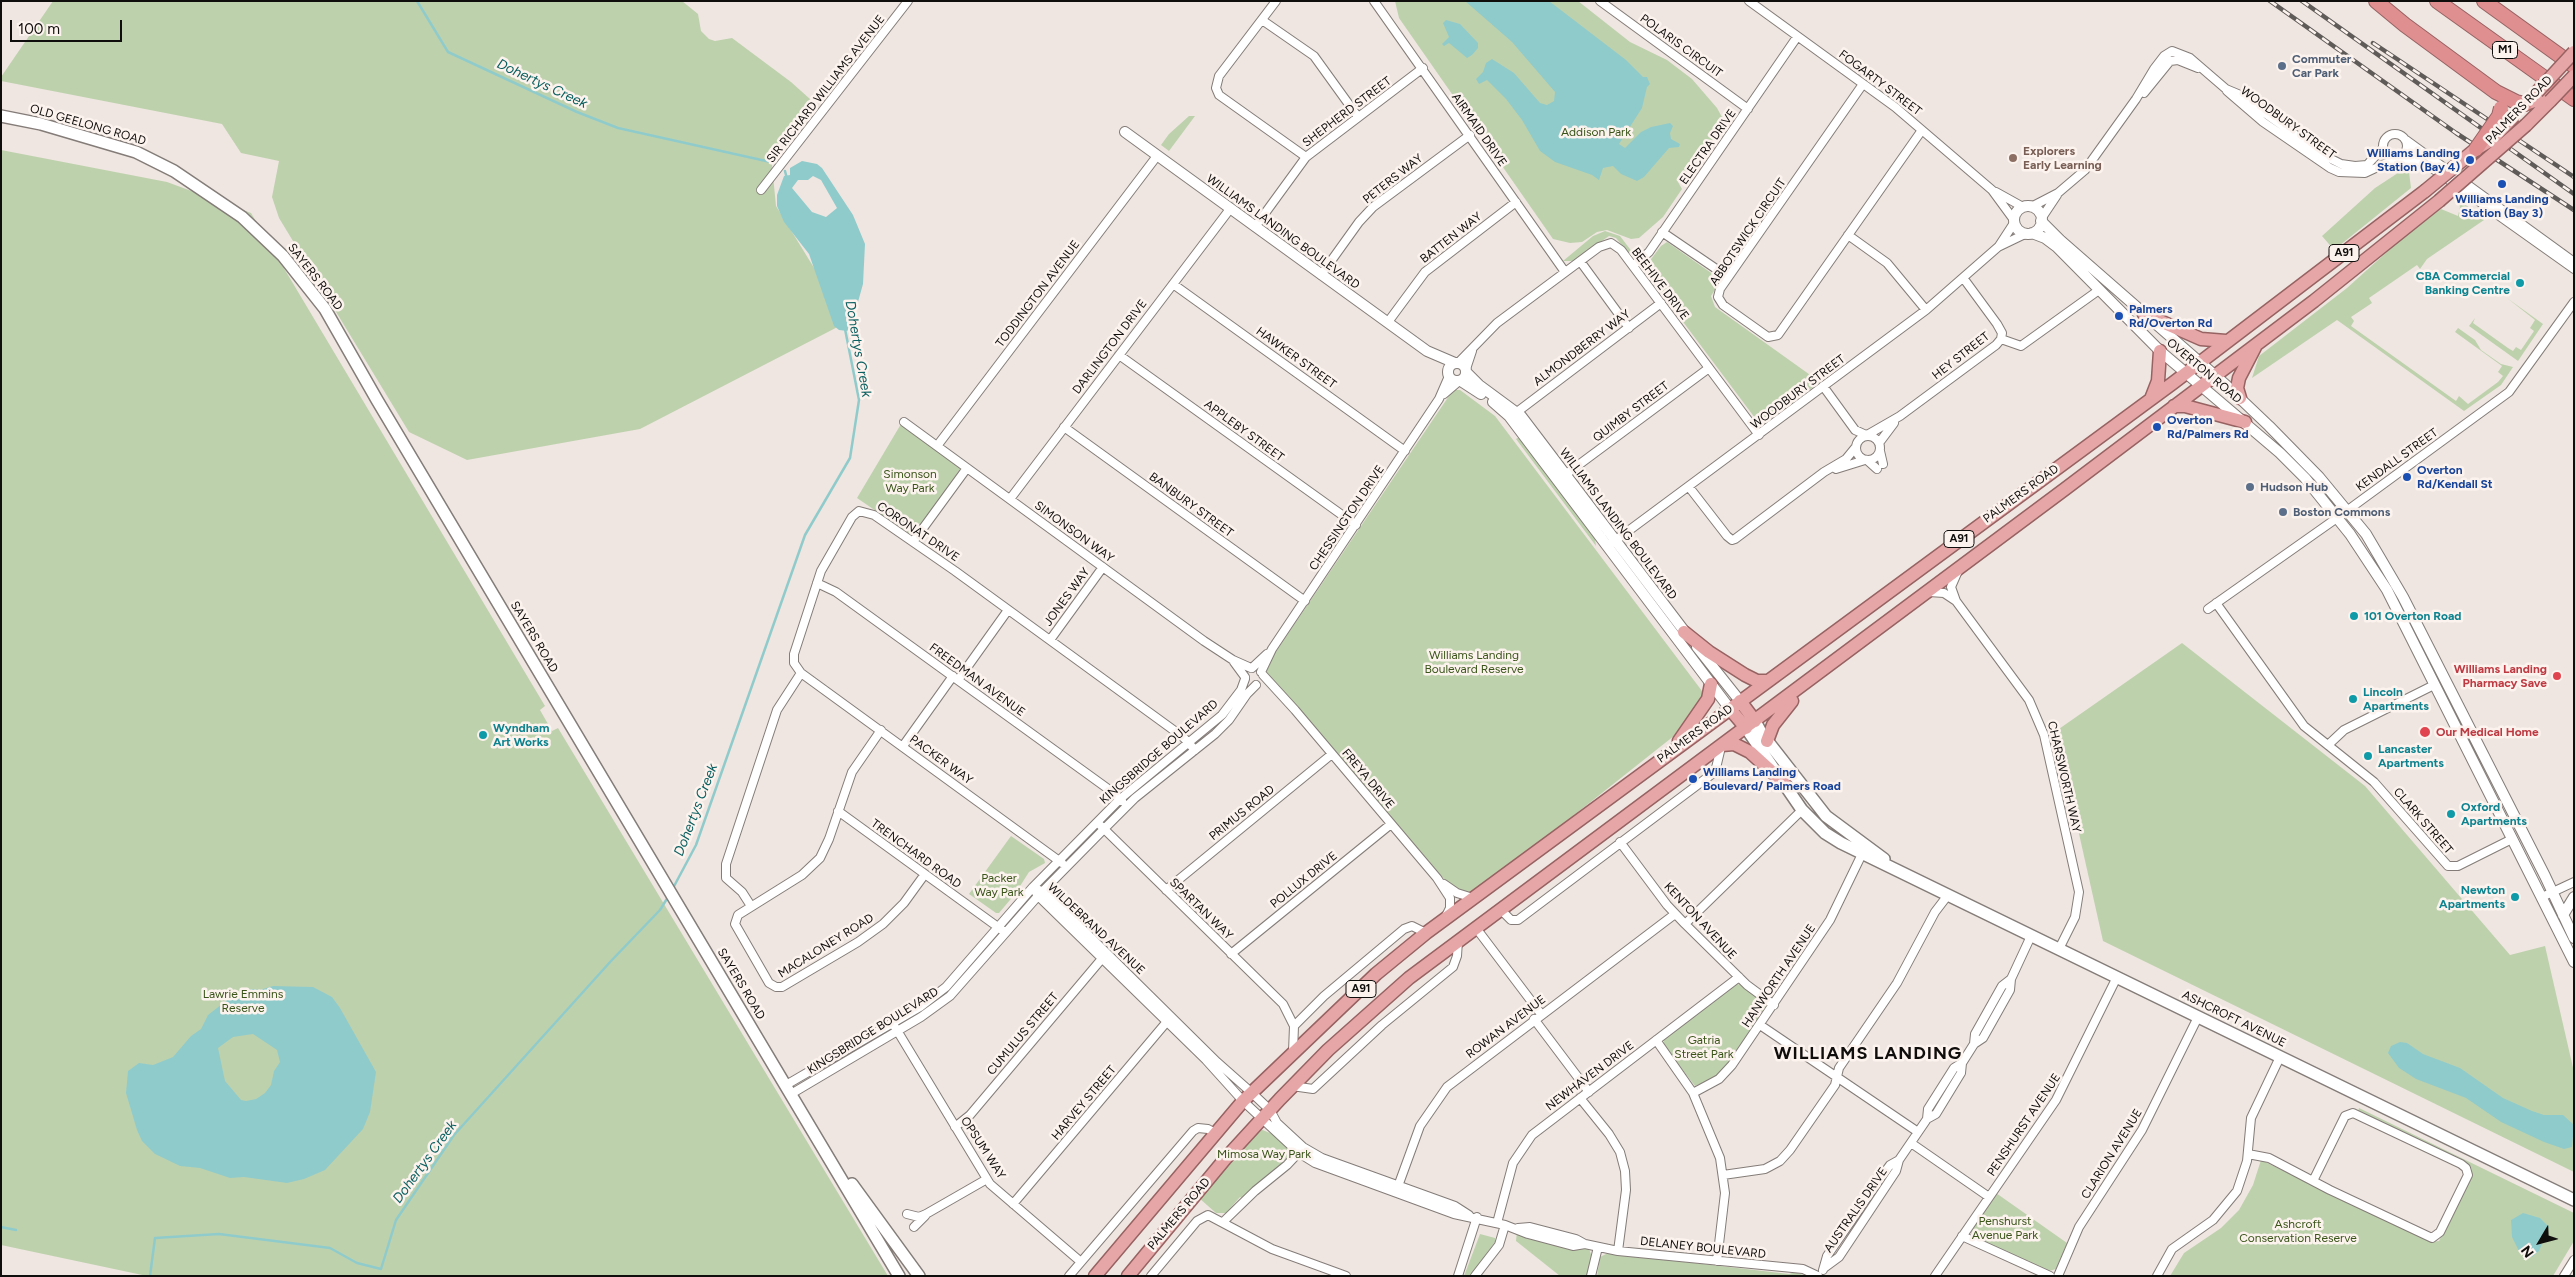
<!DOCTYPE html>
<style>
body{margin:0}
#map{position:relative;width:2575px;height:1277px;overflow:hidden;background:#efe6e1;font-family:Figtree,sans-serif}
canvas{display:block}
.frame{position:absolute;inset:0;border:2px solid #100e0c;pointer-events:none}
.north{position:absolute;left:2515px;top:1217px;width:50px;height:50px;-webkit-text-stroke:4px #fcf3ee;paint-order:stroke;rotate:233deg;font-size:14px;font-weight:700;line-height:20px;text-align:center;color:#100e0c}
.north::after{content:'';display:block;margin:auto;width:18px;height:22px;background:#100e0c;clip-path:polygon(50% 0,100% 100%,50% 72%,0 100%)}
.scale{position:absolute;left:10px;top:20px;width:112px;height:22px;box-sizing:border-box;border:2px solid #100e0c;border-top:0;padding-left:6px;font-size:15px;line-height:18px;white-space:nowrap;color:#100e0c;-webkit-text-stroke:4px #fcf3ee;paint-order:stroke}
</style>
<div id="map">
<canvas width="2575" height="1277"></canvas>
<div class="frame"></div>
<div class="north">N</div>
<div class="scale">100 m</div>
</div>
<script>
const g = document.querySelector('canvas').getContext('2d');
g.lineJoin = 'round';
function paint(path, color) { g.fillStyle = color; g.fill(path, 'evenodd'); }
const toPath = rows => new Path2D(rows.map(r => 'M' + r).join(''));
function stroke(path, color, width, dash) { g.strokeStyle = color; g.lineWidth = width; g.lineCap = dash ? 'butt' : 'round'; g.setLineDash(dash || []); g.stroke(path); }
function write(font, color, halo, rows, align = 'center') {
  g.font = font + ' Figtree,sans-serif'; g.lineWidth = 5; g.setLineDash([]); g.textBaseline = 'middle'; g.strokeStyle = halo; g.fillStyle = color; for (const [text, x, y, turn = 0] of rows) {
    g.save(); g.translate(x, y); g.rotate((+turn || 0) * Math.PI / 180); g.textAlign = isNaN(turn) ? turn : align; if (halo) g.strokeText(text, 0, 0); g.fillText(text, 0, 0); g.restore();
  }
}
paint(toPath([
 [53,1,682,1,698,14,701,31,709,39,715,41,732,38,791,82,810,99,771,155,776,206,816,271,855,318,640,429,467,460,409,432,279,218,272,197,279,161,241,153,222,124,1,81,1,77],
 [1395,1,1578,1,1630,42,1667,60,1692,79,1717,108,1723,119,1722,129,1678,182,1682,189,1663,217,1639,238,1631,239,1607,230,1597,232,1582,242,1570,243,1553,239,1399,18],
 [1189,116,1195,116,1169,151,1161,145,1169,134],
 [1,150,167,182,251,213,545,706,540,710,552,731,558,728,888,1276,147,1276,1,1245],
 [2404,169,2409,172,2411,188,2334,250,2322,236,2375,188],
 [2456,197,2484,220,2427,259,2420,269,2417,265,2369,298,2372,303,2351,317,2354,321,2351,326,2456,401,2459,396,2468,404,2498,382,2503,376,2498,372,2502,366,2455,332,2458,328,2475,340,2481,350,2501,364,2513,367,2501,385,2464,411,2337,320,2252,378,2259,356,2347,288,2398,242,2441,209,2458,216,2460,207],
 [1605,231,1620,236,1636,257,1629,254,1616,238,1609,236,1573,261,1563,261,1593,236],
 [1667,242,1717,277,1718,285,1711,296,1715,307,1820,382,1765,423,1758,422,1645,271,1645,267,1661,246],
 [2507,298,2543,324,2518,361,2469,326,2475,318,2473,323,2508,348,2513,351,2516,347,2521,350,2534,331,2530,328,2535,320],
 [1453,390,1460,390,1495,416,1705,695,1689,724,1472,896,1449,885,1444,879,1297,706,1267,676,1266,672,1275,653],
 [901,424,958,465,960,469,917,532,911,535,857,498],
 [1519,437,1595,539,1596,546,1516,439],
 [2182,643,2365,786,2510,955,2545,946,2574,1072,2574,1172,2103,941,2056,731],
 [1011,836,1044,859,1045,863,1029,872,1015,894,999,913,996,913,969,894],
 [1737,984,1742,985,1765,1003,1766,1009,1731,1062,1716,1077,1695,1086,1664,1046,1664,1039],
 [2359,1108,2574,1213,2574,1241,2553,1276,2170,1276,2184,1253,2221,1228,2239,1210,2253,1185,2261,1160,2431,1242,2439,1241,2472,1174,2471,1167,2358,1111],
 [1260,1129,1275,1135,1290,1150,1290,1156,1242,1198,1240,1197,1226,1213,1216,1213,1199,1198],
 [1996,1193,2067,1243,2056,1269,2049,1271,1971,1237,1971,1230],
 [1517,1231,1526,1238,1572,1249,1589,1249,1592,1257,1587,1276,1560,1276,1516,1241],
 [1480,1234,1495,1238,1495,1242,1470,1276,1464,1276],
 [1608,1253,1789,1274,1795,1272,1806,1276,1597,1276,1600,1257]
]), '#bed1ad');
paint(toPath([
 [1465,1,1549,1,1626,60,1643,77,1647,77,1650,84,1647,87,1642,108,1619,144,1625,148,1641,132,1651,127,1670,123,1673,126,1670,133,1671,139,1680,144,1679,147,1669,148,1644,177,1637,181,1621,174,1613,166,1603,168,1599,180,1592,175,1555,162,1540,151,1522,120,1506,99,1487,80,1479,84,1476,79,1483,72,1486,63,1492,59,1514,73,1540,103,1547,105,1554,101,1555,92,1512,42],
 [1446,20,1460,24,1478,43,1478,48,1472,55,1467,58,1449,43,1444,46,1442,44,1449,37,1443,23],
 [802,161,817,164,822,168,853,215,865,244,863,284,851,327,847,331,839,330,834,326,809,254,784,222,777,206,777,195,784,176,790,175,790,168],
 [813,176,821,180,837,208,826,217,812,212,792,188,798,180,808,180],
 [273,986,313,987,332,997,340,1008,376,1072,370,1112,363,1129,325,1170,304,1179,287,1183,244,1177,230,1178,200,1168,180,1166,155,1154,142,1141,137,1130,126,1093,128,1071,139,1063,153,1065,173,1057,191,1036,201,1029,208,1015,231,997,252,989,260,990],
 [253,1034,277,1050,280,1062,274,1071,271,1085,265,1093,256,1099,246,1101,241,1100,225,1081,218,1048,233,1037],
 [2400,1042,2407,1043,2423,1054,2460,1068,2503,1098,2532,1111,2544,1115,2563,1115,2574,1125,2572,1147,2564,1149,2544,1142,2501,1122,2466,1098,2416,1079,2399,1068,2388,1053,2391,1046],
 [2523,1213,2540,1218,2549,1227,2539,1251,2532,1257,2525,1256,2519,1251,2512,1237,2511,1220]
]), '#90cbcb');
stroke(toPath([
 [417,1,448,52,577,112,618,128,775,163],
 [785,171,787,179],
 [672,890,696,845,805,535,850,458,859,400,845,329],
 [1,1227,16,1230],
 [150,1276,155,1238,219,1234,330,1248,357,1263,381,1269,396,1220,454,1135,611,961,660,910,668,897]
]), '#90cbcb', 2.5);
const minor = toPath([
 [1276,1,1219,76,1216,88,1219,95,1306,157],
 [1374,1,1565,272],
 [1600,1,1748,109],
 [1749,1,1895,107,1992,190,2014,220],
 [1262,20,1314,56,1358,117],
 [1863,84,1720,289,1718,297,1723,305,1768,337,1778,335,1922,130],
 [2227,91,2263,122,2330,168,2339,172,2365,173,2395,159],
 [2144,93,2170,61,2178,60,2198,68],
 '2383 146a12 12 0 1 1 24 0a12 12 0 1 1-24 0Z',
 [2406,140,2574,262],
 [2400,158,2419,161,2429,166,2574,269],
 [761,190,908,1],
 [1996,192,2023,207],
 [2031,207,2058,193,2085,170,2136,99,2154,69,2164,56,2172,51,2190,58,2226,89,2238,94,2325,156,2341,164,2355,166,2367,165,2383,148],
 [2041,219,2057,195],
 [1255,227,1306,157,1423,68],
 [1662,232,1728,277],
 [1848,235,1887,263,1926,310],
 [1999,246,2014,223],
 [1580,261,1629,328],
 [1633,266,1649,252,1797,37],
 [1321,275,1359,222,1373,207,1470,135],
 [1173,284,1405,451],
 [1388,322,1425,272,1516,202],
 [2001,339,2021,346,2099,290],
 [1119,355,1356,525],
 [1458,363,1497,323,1599,247,1611,243,1621,250,1759,435],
 [1466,369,1472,351],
 [1823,386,1855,430,1866,435],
 [1444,394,1458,382],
 [1517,412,1661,303],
 [904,422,1204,641,1233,660,1251,668],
 [1064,427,1305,601],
 [1867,435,1900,416,1996,345,2001,339,2002,333,1997,324,1964,279],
 '1856 448a12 12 0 1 1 24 0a12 12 0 1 1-24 0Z',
 [1879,443,1894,423],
 [937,446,1157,156],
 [1880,451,1883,464],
 [1867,460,1877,469],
 [1836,469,1865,460],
 [1565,475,1709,368],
 [1689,487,1727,536,1732,540,1735,539,1824,472,1846,459,1855,448],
 [1010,499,1230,209],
 [913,542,967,468],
 [1612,543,1926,310,1998,247,2025,234],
 [1958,571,1951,587,1956,601,2029,700,2044,735,2079,892,2075,917,2059,949],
 [817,583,836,592,1111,791,1122,801],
 [1929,592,1944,593,1956,601],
 [2216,603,2304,726,2374,782,2448,866,2458,866,2512,839],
 [2208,609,2337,518,2509,392,2574,302],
 [1050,640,1103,567],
 [1234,662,1245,677],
 [1252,668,1267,654],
 [1261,672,1272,649,1439,399,1449,376],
 [801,673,1062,863],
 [1263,675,1295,710,1437,878,1450,898,1450,908,1446,916],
 [958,680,1008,610],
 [881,730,852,772,829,839,820,858,802,875,738,915,735,924,769,983,776,987,782,987,858,942,883,924,904,903,925,874],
 [2328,745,2344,730,2434,685],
 [903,746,953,676],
 [838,811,1002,930],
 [1100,825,1283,1004,1294,1026],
 [1620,842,1667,905,1685,924,1747,985,1774,1005],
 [1444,884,1457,893,1473,898],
 [1033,887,1038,896,1206,1060,1243,1101,1299,1153,1315,1163,1454,1214,1505,1225,1528,1234,1573,1246,1585,1244,1618,1251,1803,1269,1818,1276],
 [1039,890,1049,896,1217,1062,1252,1093,1270,1110,1277,1123,1303,1147,1322,1158,1455,1206,1469,1215],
 [1166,890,1332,754],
 [2542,897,2574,882],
 [751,906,742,892,726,878,726,864,777,710,801,673,794,663,794,654,821,571,852,517,859,511,874,515,955,571,1183,737,1195,750],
 [1500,909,1511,920,1518,920,1712,774,1716,768,1721,747],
 [1685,924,1802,810],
 [1476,928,1541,1014],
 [1231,954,1391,824],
 [1534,1019,1589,1092],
 [1760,1025,1918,1132],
 [895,1027,990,1184,1081,1262],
 [1656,1040,1693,1093,1720,1158,1725,1193,1717,1261],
 [1974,1044,1975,1034,2002,986,2011,979,2031,936],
 [1293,1052,1294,1026,1324,996,1404,929,1412,926,1426,933],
 [786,1085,920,1007,946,987,1033,887,1120,799,1222,715,1241,690,1245,679],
 [1292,1086,1313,1089,1382,1025,1453,967,1457,956,1458,941],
 [1693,1093,1719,1079,1732,1065,1830,920,1862,854],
 [791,1094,921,1017,950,996,1038,896,1104,829,1135,798,1215,734,1229,720,1247,694,1256,685],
 [1580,1098,1609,1134,1620,1152,1625,1171,1626,1190,1618,1251],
 [1927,1119,1936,1114,1961,1073,1962,1063,1974,1044,1983,1038,2010,990,2011,979],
 [955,1127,970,1115,1105,955],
 [1911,1143,1989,1197],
 [2248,1154,2269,1158,2330,1190,2432,1238,2440,1232,2468,1175,2466,1168,2461,1164,2353,1113,2345,1116,2313,1181],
 [1723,1175,1765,1169,1780,1161,1790,1150,1835,1085,1839,1068,1897,983,1935,912,1948,895],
 [1397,1189,1420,1126,1447,1087,1675,914],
 [1013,1204,1170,1018],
 [907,1214,919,1217,926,1214,987,1179],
 [1223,1222,1255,1191,1287,1165,1302,1149],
 [1497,1223,1513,1163,1532,1135,1739,977],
 [914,1227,925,1216],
 [1518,1228,1530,1227,1576,1239,1585,1244],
 [1962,1236,2050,1276],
 [1824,1268,1839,1257,1896,1171,1899,1160,1927,1119,1928,1109,1954,1068,1962,1063],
 [1823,1270,1827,1256,1879,1180,1890,1165,1899,1160],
 [1069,1276,1193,1131,1198,1128,1208,1129,1215,1133],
 [1151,1276,1197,1221,1208,1215,1272,1249,1346,1276],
 [1458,1276,1477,1217],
 [1475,1276,1499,1245,1505,1225],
 [1591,1276,1598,1247],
 [1935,1276,2056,1100,2117,977],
 [2058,1276,2079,1227,2142,1130,2198,1017],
 [2157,1276,2172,1249,2213,1220,2237,1191,2247,1161,2251,1118,2280,1057],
 [2564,1276,2574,1260]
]);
const tertiary = toPath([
 [1125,132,1427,351,1455,363],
 '2014 220a14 14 0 1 1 28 0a14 14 0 1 1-28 0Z',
 [2041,221,2060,240,2227,386,2269,426,2319,477,2366,534,2403,597,2545,876,2574,938],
 [2032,233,2045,238,2057,247,2160,351,2280,453,2305,478,2350,534,2387,590,2574,962],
 '1448 372a9 9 0 1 1 18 0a9 9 0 1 1-18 0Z',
 [1466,372,1479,385,1521,416,1688,636],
 [1461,381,1481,394],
 [1493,402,1509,416,1730,709],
 [1697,647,1740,701],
 [2563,915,2574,897]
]);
const secondary = toPath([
 [1,116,41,124,136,152,174,171,242,217,283,256,325,309,377,400,899,1276],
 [1755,721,1762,734,1826,816,1884,859],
 [1746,728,1802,810,1825,833,1841,843,2574,1200],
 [852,1184,919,1276]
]);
const trunk = toPath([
 [2525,104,2557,94],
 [2526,125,2550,101],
 [2144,314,2201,339,2226,341],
 [2240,398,2237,388,2239,378,2255,347],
 [2151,399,2158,381,2160,351],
 [2174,406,2185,406,2245,422],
 [1684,632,1709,652,1745,675,1757,681,1768,681],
 [1740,701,1755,721],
 [1730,709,1746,728],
 [1679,741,1708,699,1711,684],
 [1767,741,1773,725,1792,701],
 [1722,745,1734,744,1750,752,1784,783],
 [1095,1276,1243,1101,1376,974,1426,933,2173,383,2425,191],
 [1128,1276,1225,1159,1280,1099,1328,1050,1409,978,2065,489,2314,301,2439,201]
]);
const motorway = toPath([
 [2376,1,2405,25,2496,92,2516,102,2525,104],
 [2437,1,2574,99],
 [2484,1,2574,66]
]);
stroke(minor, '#847c78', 10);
stroke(tertiary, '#847c78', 12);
stroke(secondary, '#847c78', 14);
stroke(trunk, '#976262', 15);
stroke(motorway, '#976262', 16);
stroke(minor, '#fff', 8);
stroke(tertiary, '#fff', 10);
stroke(secondary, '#fff', 11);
stroke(trunk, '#e6a6a7', 12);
stroke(motorway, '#e08f91', 14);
const rail = toPath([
 [2270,1,2456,133,2574,210],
 [2302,1,2574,194],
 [2373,43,2574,177]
]);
stroke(rail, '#5f5b58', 4.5);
stroke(rail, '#fcf3ee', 2.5, [8]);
const trunkBridge = toPath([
 [2537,92,2574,52],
 [2550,101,2574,76],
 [2425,191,2476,149,2491,140,2514,116],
 [2439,201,2526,125]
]);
const motorwayBridge = toPath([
 [2476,149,2499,116,2501,108]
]);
stroke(trunkBridge, '#976262', 15, []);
stroke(motorwayBridge, '#976262', 16, []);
stroke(trunkBridge, '#e6a6a7', 12);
stroke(motorwayBridge, '#e08f91', 14);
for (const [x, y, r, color] of [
 [2282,66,5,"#5c6f8a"],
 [2013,158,5,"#8d6e63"],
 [2470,160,5,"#1a4fb4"],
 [2502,184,5,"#1a4fb4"],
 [2520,283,5,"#0f9aa8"],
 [2119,316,5,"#1a4fb4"],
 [2157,427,5,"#1a4fb4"],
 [2407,477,5,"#1a4fb4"],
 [2250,487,5,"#5c6f8a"],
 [2283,512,5,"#5c6f8a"],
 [2354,616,5,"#0f9aa8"],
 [2557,676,5,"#e0444e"],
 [2353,699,5,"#0f9aa8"],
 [2425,732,6,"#e0444e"],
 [483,735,5,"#0f9aa8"],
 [2368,756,5,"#0f9aa8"],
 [1693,779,5,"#1a4fb4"],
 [2451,814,5,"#0f9aa8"],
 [2515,897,5,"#0f9aa8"]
]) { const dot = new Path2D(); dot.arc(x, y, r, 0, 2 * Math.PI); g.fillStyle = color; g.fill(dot); stroke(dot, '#fcf3ee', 2); }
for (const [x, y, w] of [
 [2505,50,25],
 [2344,253,30],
 [1959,539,30],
 [1361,989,30]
]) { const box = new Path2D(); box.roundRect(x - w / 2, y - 8.5, w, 17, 4); g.fillStyle = '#fcf3ee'; g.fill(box); stroke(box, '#100e0c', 1); }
write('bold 11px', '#100e0c', null, [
 ["M1",2505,50],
 ["A91",2344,253],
 ["A91",1959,539],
 ["A91",1361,989]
]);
write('12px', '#100e0c', '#fcf3ee', [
 ["POLARIS CIRCUIT",1681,46,36],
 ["FOGARTY STREET",1880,83,37],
 ["SIR RICHARD WILLIAMS AVENUE",826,89,-52],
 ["PALMERS ROAD",2519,110,-46],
 ["SHEPHERD STREET",1347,112,-37],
 ["WOODBURY STREET",2288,123,36],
 ["OLD GEELONG ROAD",88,125,16],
 ["AIRMAID DRIVE",1479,130,55],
 ["ELECTRA DRIVE",1708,147,-55],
 ["PETERS WAY",1393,179,-38],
 ["WILLIAMS LANDING BOULEVARD",1283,232,36],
 ["ABBOTSWICK CIRCUIT",1748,232,-56],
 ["BATTEN WAY",1451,238,-38],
 ["SAYERS ROAD",315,277,52],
 ["BEEHIVE DRIVE",1660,284,53],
 ["TODDINGTON AVENUE",1038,294,-53],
 ["DARLINGTON DRIVE",1110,347,-53],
 ["ALMONDBERRY WAY",1582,348,-37],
 ["HEY STREET",1961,356,-38],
 ["HAWKER STREET",1296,358,36],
 ["OVERTON ROAD",2204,371,40],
 ["WOODBURY STREET",1798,392,-37],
 ["QUIMBY STREET",1631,412,-37],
 ["APPLEBY STREET",1244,431,36],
 ["KENDALL STREET",2397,460,-36],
 ["PALMERS ROAD",2021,494,-36],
 ["BANBURY STREET",1191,505,36],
 ["CHESSINGTON DRIVE",1347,518,-56],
 ["WILLIAMS LANDING BOULEVARD",1618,524,53],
 ["CORONAT DRIVE",918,532,34],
 ["SIMONSON WAY",1074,532,36],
 ["JONES WAY",1067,597,-54],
 ["SAYERS ROAD",534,637,59],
 ["FREEDMAN AVENUE",977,680,36],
 ["PALMERS ROAD",1695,734,-36],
 ["KINGSBRIDGE BOULEVARD",1159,752,-41],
 ["PACKER WAY",941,760,36],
 ["CHARSWORTH WAY",2064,777,77],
 ["FREYA DRIVE",1368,779,50],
 ["PRIMUS ROAD",1242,813,-39],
 ["CLARK STREET",2423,821,49],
 ["TRENCHARD ROAD",916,854,36],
 ["POLLUX DRIVE",1304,880,-39],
 ["SPARTAN WAY",1201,909,44],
 ["KENTON AVENUE",1700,921,47],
 ["WILDEBRAND AVENUE",1096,929,43],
 ["MACALONEY ROAD",826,946,-32],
 ["HANWORTH AVENUE",1779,976,-56],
 ["SAYERS ROAD",741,984,59],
 ["ASHCROFT AVENUE",2234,1019,26],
 ["ROWAN AVENUE",1506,1027,-37],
 ["KINGSBRIDGE BOULEVARD",873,1031,-32],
 ["CUMULUS STREET",1023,1034,-50],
 ["NEWHAVEN DRIVE",1590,1076,-37],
 ["HARVEY STREET",1084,1103,-50],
 ["PENSHURST AVENUE",2024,1125,-56],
 ["OPSUM WAY",983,1148,57],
 ["CLARION AVENUE",2112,1154,-58],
 ["AUSTRALIS DRIVE",1856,1210,-55],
 ["PALMERS ROAD",1179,1214,-50],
 ["DELANEY BOULEVARD",1703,1248,6]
]);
write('bold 12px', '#4e5e75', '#fcf3ee', [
 ["Commuter",2292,59],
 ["Car Park",2292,73],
 ["Hudson Hub",2260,487],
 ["Boston Commons",2293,512]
], 'left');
write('12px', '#3a5419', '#fcf3ee', [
 ["Addison Park",1596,132],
 ["Simonson",910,474],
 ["Way Park",910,488],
 ["Williams Landing",1474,655],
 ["Boulevard Reserve",1474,669],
 ["Packer",999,878],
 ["Way Park",999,892],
 ["Lawrie Emmins",243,994],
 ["Reserve",243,1008],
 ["Gatria",1704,1040],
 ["Street Park",1704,1054],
 ["Mimosa Way Park",1264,1154],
 ["Penshurst",2005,1221],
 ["Avenue Park",2005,1235],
 ["Ashcroft",2298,1224],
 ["Conservation Reserve",2298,1238]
]);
write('bold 12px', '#785e54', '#fcf3ee', [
 ["Explorers",2023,151],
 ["Early Learning",2023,165]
], 'left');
write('bold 12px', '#164399', '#fcf3ee', [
 ["Williams Landing",2460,153,"right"],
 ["Station (Bay 4)",2460,167,"right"],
 ["Williams Landing",2502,199,"center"],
 ["Station (Bay 3)",2502,213,"center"],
 ["Palmers",2129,309],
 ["Rd/Overton Rd",2129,323],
 ["Overton",2167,420],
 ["Rd/Palmers Rd",2167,434],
 ["Overton",2417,470],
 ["Rd/Kendall St",2417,484],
 ["Williams Landing",1703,772],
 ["Boulevard/ Palmers Road",1703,786]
], 'left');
write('bold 12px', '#0d838f', '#fcf3ee', [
 ["CBA Commercial",2510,276,"right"],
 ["Banking Centre",2510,290,"right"],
 ["101 Overton Road",2364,616],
 ["Lincoln",2363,692],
 ["Apartments",2363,706],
 ["Wyndham",493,728],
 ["Art Works",493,742],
 ["Lancaster",2378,749],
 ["Apartments",2378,763],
 ["Oxford",2461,807],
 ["Apartments",2461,821],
 ["Newton",2505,890,"right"],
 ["Apartments",2505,904,"right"]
], 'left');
write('bold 12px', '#be3a42', '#fcf3ee', [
 ["Williams Landing",2547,669],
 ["Pharmacy Save",2547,683],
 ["Our Medical Home",2436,732,"left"]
], 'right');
write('italic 14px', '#0c6061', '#fcf3ee', [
 ["Dohertys Creek",542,84,25],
 ["Dohertys Creek",858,349,80],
 ["Dohertys Creek",696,810,-69],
 ["Dohertys Creek",425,1162,-54]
]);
g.letterSpacing = '1px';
write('bold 18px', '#100e0c', '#fcf3ee', [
 ["WILLIAMS LANDING",1868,1054]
]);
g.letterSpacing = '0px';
</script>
